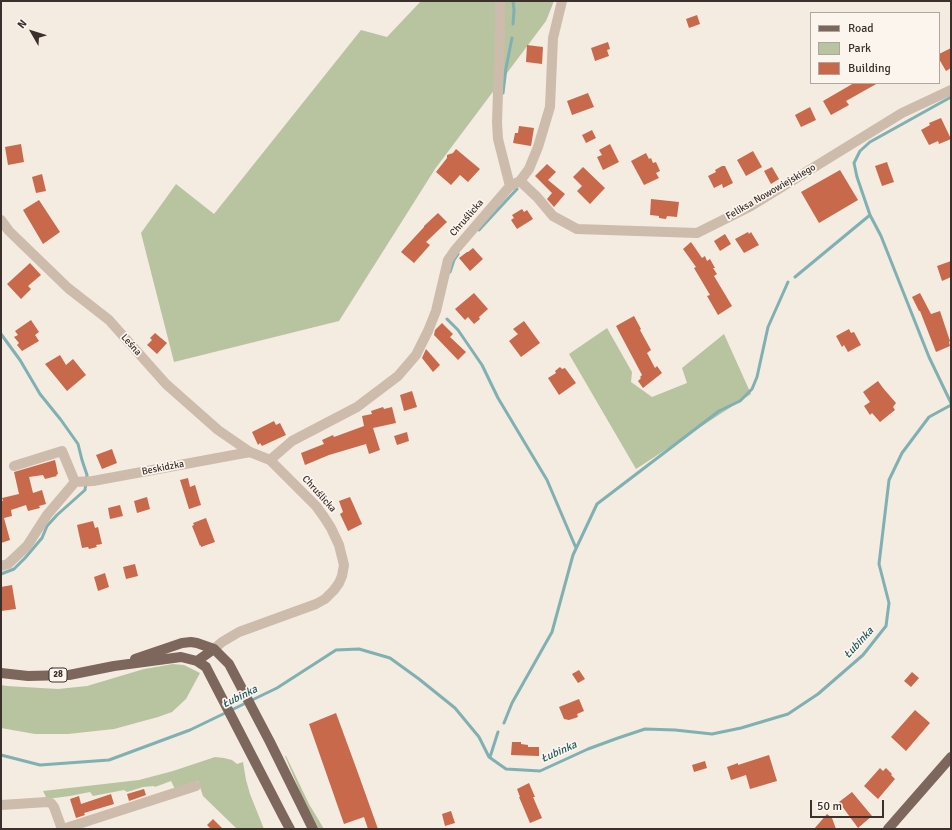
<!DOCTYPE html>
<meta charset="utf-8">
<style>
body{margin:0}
#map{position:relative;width:952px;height:830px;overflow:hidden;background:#f4ebe1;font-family:Signika,sans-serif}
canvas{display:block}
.frame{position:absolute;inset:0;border:2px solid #3b302b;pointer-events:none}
.legend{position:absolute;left:810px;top:12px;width:130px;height:72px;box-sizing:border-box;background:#fbf5ee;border:1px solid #aea6a0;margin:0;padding:5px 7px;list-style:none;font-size:12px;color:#3b302b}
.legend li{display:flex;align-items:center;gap:8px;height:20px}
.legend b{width:20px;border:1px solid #aea6a0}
.north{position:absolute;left:12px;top:12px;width:40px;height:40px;-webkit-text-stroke:3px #fbf5ee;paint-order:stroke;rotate:309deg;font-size:11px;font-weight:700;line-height:16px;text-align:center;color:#3b302b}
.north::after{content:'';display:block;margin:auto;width:14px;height:18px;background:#3b302b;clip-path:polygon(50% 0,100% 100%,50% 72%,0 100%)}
.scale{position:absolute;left:810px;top:800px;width:74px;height:18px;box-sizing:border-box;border:2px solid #3b302b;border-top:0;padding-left:5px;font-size:12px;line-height:14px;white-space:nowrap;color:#3b302b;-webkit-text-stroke:3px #fbf5ee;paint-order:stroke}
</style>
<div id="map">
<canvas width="952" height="830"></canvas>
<div class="frame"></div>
<ul class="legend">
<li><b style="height:5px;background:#7d675c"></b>Road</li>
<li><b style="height:11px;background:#b8c4a0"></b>Park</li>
<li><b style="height:11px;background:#c8694b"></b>Building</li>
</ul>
<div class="north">N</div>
<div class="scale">50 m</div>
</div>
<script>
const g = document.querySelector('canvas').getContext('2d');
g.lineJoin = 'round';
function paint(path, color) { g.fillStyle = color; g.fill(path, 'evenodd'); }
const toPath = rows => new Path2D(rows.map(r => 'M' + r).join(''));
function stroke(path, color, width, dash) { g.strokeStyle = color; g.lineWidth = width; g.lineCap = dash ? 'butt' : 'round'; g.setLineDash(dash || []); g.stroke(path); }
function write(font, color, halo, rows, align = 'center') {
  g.font = font + ' Signika,sans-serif'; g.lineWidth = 3.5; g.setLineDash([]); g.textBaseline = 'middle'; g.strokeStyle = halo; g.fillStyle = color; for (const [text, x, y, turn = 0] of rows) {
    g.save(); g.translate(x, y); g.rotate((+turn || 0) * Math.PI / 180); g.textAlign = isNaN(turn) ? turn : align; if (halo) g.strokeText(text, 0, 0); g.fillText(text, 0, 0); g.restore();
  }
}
paint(toPath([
 [421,1,554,1,546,21,435,169,339,321,174,362,141,233,176,184,214,214,361,30,387,37],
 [607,328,632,372,631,382,652,397,687,383,682,368,724,334,751,394,636,469,569,354],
 [173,664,184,665,200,673,186,699,172,712,158,717,114,729,68,734,35,734,1,728,1,685,7,686,58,689,87,686,144,669],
 [285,756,286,756,309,804,324,829,319,829,303,799],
 [215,757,224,758,232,760,237,764,243,762,246,780,250,794,264,829,237,829,203,796,198,781,175,789,171,781,155,787,154,786,143,787,127,792,124,790,93,796,90,792,70,796,47,799,43,791,139,780,173,771]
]), '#b8c4a0');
stroke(toPath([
 [513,24,514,10,513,1],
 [503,93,506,68,512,38],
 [951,97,870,142,860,151,854,163,857,177,870,215,881,236,929,357,951,403],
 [479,230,517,189],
 [450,272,454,260,458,254],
 [795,277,870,215],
 [447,319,458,330,482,365,498,398,547,480,576,548],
 [1,334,20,360,40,394,61,420,78,444,82,460,87,475,85,490,57,515,47,526,42,538,25,558,14,569,1,574],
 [504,723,512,703,552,632,573,555,597,504,719,411,740,401,752,389,757,377,768,327,788,282],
 [1,755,40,765,109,760,190,730,277,688,336,650,359,649,390,658,419,679,455,708,479,737,489,757,506,769,540,771,588,749,618,738,645,729,675,730,712,734,741,728,788,714,818,694,863,655,886,626,889,603,879,564,889,480,902,453,929,417,951,405],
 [490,757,498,732]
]), '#7fb0b2', 3);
paint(toPath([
 [697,15,700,24,689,28,686,19],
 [608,42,610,49,607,50,609,56,595,61,591,48],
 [527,45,543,47,542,64,526,62],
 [951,48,951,68,946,71,939,59,939,54],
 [854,83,878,83,846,101,849,105,831,115,823,101],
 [588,93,594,107,572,115,567,101],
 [810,107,816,120,801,127,795,115],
 [941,118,951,139,939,144,938,141,929,145,921,130,930,125,929,123],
 [519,126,534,128,531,146,513,143,515,133,518,133],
 [592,130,596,138,586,143,582,135],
 [21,144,24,162,8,165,5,147],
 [610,144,619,162,603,170,597,157,602,155,599,150],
 [456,149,480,169,468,182,460,175,451,185,436,172,447,158,447,155,453,153],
 [753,151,762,167,746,176,737,160],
 [646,153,649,159,651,158,653,163,656,162,660,171,656,173,659,178,644,185,631,161],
 [887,162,894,182,882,186,875,166],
 [547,164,556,172,548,180,565,194,554,207,547,199,552,193,535,176],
 [722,166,725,166,733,183,723,188,722,184,714,188,708,176,716,172,715,170],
 [583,167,605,188,590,204,577,191,582,186,573,177],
 [772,167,779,179,771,184,764,171],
 [840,170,858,200,819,223,801,192],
 [42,174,46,191,36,193,32,177],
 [651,199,679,202,677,217,667,216,666,219,659,218,659,216,650,215],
 [39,200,60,232,43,244,23,210],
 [522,209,524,212,527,210,533,219,517,229,511,220,514,218,512,215],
 [438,213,447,222,426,242,430,245,414,263,401,252,424,227,424,226],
 [748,232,749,234,751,232,759,245,744,253,735,239],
 [725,234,731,244,720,251,714,241],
 [691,242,702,258,705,256,707,261,710,259,715,268,713,268,717,274,714,276,732,306,718,315,707,296,710,295,694,268,696,267,683,249],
 [473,248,483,259,470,271,459,258,467,252,468,252],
 [951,261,951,277,942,281,937,266],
 [30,263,41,275,28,286,31,289,21,299,7,284],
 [474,293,488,309,479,317,480,319,474,324,468,317,465,320,455,309],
 [920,293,931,314,940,311,950,341,949,342,950,346,936,352,920,311,919,311,912,297],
 [634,316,641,329,640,330,651,350,647,353,655,368,657,366,662,373,643,388,638,381,641,378,640,377,642,375,616,326],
 [31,320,39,332,35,335,39,341,22,351,17,345,19,343,14,337,18,335,15,331],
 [524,321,540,343,521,357,509,341,518,334,513,329],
 [442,323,453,334,450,337,466,352,458,360,434,335,435,330],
 [849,329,851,333,854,332,861,345,848,352,844,345,842,347,836,336],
 [155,333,167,343,157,354,147,345,152,340,150,338],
 [426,349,440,365,433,372,422,358],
 [60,355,66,365,73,359,86,375,67,391,45,364],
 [560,367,562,369,565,368,576,383,559,395,548,378,556,373,555,371],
 [878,381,883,388,896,403,893,407,895,410,880,422,872,413,870,415,864,406,870,402,863,392],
 [412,391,417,407,404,411,400,395],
 [383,407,384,409,392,407,396,423,373,428,380,450,369,454,366,444,329,455,305,465,301,453,324,444,322,440,333,435,334,437,364,426,362,416,372,414,371,411],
 [274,421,276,425,280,423,286,435,262,446,260,443,258,445,252,432],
 [407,432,409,441,397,445,394,436],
 [112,449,117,463,102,469,96,455],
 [55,460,58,474,56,475,57,476,45,479,43,475,29,477,33,493,42,490,46,504,39,506,40,508,28,511,26,505,11,510,12,516,4,518,10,540,1,543,1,501,3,501,2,498,19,494,14,472],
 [188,478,190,487,195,485,201,505,189,509,180,480],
 [147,497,150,509,137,513,134,501],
 [350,497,362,524,348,531,340,514,343,512,339,501],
 [120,505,123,516,110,519,108,508],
 [206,518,215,542,201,547,201,545,200,546,192,526,194,525,193,523],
 [93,521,95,528,98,527,102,544,96,545,97,547,89,549,88,547,82,548,77,525],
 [135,564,138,576,126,579,123,567],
 [105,573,109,587,98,591,94,577],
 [12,585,16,609,1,611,1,587],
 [579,670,585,679,578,683,572,674],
 [912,672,919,678,911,687,904,681],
 [579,699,584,711,577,714,578,717,569,720,564,719,559,707],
 [915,710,930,723,906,751,891,737],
 [336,713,358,773,378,829,368,829,364,817,344,824,309,724],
 [512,742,521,742,521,744,528,745,528,747,539,747,539,756,511,755],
 [769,755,777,781,750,789,746,775,731,780,727,767,738,763,738,765],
 [705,761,707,768,694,772,692,765],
 [880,768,883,771,886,768,892,774,891,775,895,779,878,799,864,786],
 [529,783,535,797,533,797,542,818,530,823,519,797,520,797,517,789],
 [144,789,146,795,129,801,127,794],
 [852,792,872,816,858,828,839,802],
 [111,794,114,804,84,813,85,815,76,818,70,799,79,796,81,804],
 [451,811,455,823,445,826,442,814],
 [827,814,832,818,836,829,814,829],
 [213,819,223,829,211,829,207,825]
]), '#c8694b');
stroke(toPath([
 [500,1,500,32,497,122,498,139,510,186],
 [520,181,537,197,553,216,577,229,697,233,751,206,902,113,951,90],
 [1,220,9,231,68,288,109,320,166,384,218,430,250,452,270,460],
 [75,482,93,481,250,452],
 [1,566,8,564,27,546,47,515,75,482,62,451,14,466],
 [214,649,222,642,239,632,316,604,325,599,334,590,339,583,342,576,344,565,339,545,331,528,324,517,316,506,270,460,292,441,357,407,398,376,416,355,428,331,436,311,448,260,455,250,510,186,520,181,529,169,538,147,550,107,553,38,562,1],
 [1,805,47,802,51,803,54,807,62,829],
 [63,829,196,786]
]), '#cdbbac', 10);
stroke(toPath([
 [135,659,182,643,191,642,197,643,214,649,229,664,270,742,313,829],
 [197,661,214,649],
 [1,673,28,676,69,675,114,666,181,657,197,661,206,667,209,673,283,816,290,829],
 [888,829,951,757]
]), '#7d675c', 10);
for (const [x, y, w] of [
 [58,675,18]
]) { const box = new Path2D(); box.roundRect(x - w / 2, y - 7, w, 14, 3); g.fillStyle = '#fbf5ee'; g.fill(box); stroke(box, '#3b302b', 1); }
write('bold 9px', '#3b302b', null, [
 ["28",58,675]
]);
write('10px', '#3b302b', '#fbf5ee', [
 ["Feliksa Nowowiejskiego",771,192,-30],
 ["Chruślicka",467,218,-49],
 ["Leśna",131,345,48],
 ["Beskidzka",163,468,-11],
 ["Chruślicka",319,494,48]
]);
write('italic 11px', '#1f5a5e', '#fbf5ee', [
 ["Łubinka",859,643,-47],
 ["Łubinka",240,697,-26],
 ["Łubinka",559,752,-24]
]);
</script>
